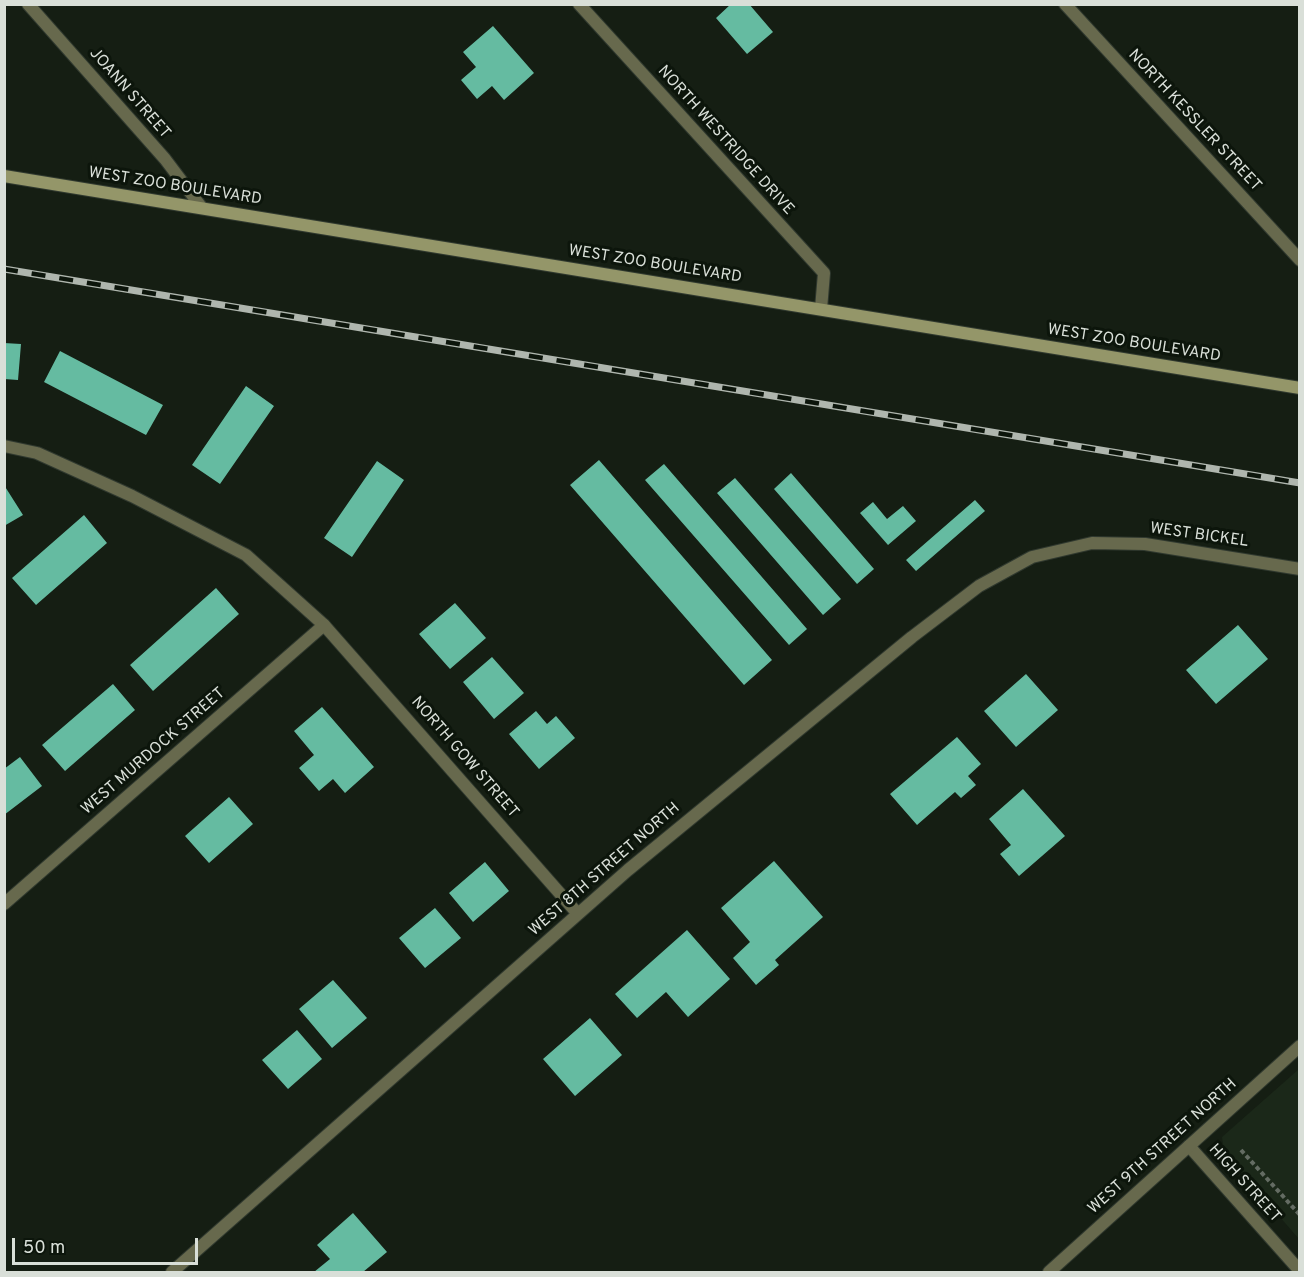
<!DOCTYPE html>
<style>
body{margin:0}
#map{position:relative;width:1304px;height:1277px;overflow:hidden;background:#151e13;font-family:Overpass,sans-serif}
canvas{display:block}
.frame{position:absolute;inset:0;border:6px solid #d9dfd8;pointer-events:none}
.scale{position:absolute;left:12px;top:1238px;width:186px;height:27px;box-sizing:border-box;border:3px solid #d9dfd8;border-top:0;padding-left:8px;font-size:18px;line-height:21px;white-space:nowrap;color:#d9dfd8;-webkit-text-stroke:4px #0c150b;paint-order:stroke}
</style>
<div id="map">
<canvas width="1304" height="1277"></canvas>
<div class="frame"></div>
<div class="scale">50 m</div>
</div>
<script>
const g = document.querySelector('canvas').getContext('2d');
g.lineJoin = 'round';
function paint(path, color) { g.fillStyle = color; g.fill(path, 'evenodd'); }
const toPath = rows => new Path2D(rows.map(r => 'M' + r).join(''));
function stroke(path, color, width, dash) { g.strokeStyle = color; g.lineWidth = width; g.lineCap = dash ? 'butt' : 'round'; g.setLineDash(dash || []); g.stroke(path); }
function write(font, color, halo, rows, align = 'center') {
  g.font = font + ' Overpass,sans-serif'; g.lineWidth = 6; g.setLineDash([]); g.textBaseline = 'middle'; g.strokeStyle = halo; g.fillStyle = color; for (const [text, x, y, turn = 0] of rows) {
    g.save(); g.translate(x, y); g.rotate((+turn || 0) * Math.PI / 180); g.textAlign = isNaN(turn) ? turn : align; if (halo) g.strokeText(text, 0, 0); g.fillText(text, 0, 0); g.restore();
  }
}
paint(toPath([
 [1299,1069,1299,1239,1224,1153,1222,1137]
]), '#1b2819');
paint(toPath([
 [731,4,749,4,773,32,747,54,716,18],
 [493,26,534,73,504,100,492,86,477,99,461,80,476,67,463,52],
 [4,343,21,344,18,380,4,379],
 [60,351,163,405,146,435,44,382],
 [246,386,274,406,220,484,192,465],
 [599,460,772,660,744,685,570,485],
 [377,461,404,480,352,557,324,538],
 [664,464,807,629,789,645,645,480],
 [791,473,874,569,857,584,774,489],
 [735,478,841,599,823,615,717,493],
 [4,485,23,515,4,526],
 [975,500,985,511,916,571,906,560],
 [873,502,887,519,903,506,916,521,888,545,860,513],
 [84,515,107,543,36,605,12,578],
 [216,588,239,614,153,691,130,665],
 [455,603,486,638,450,669,419,634],
 [1238,625,1268,659,1216,704,1186,670],
 [492,657,524,693,494,719,463,682],
 [1026,674,1058,710,1016,747,984,711],
 [113,684,135,710,65,771,42,745],
 [322,707,374,767,345,793,333,779,319,791,299,768,314,755,294,731],
 [536,711,547,724,556,716,575,738,539,769,509,734],
 [957,737,981,764,968,776,976,785,961,798,955,792,917,825,890,794],
 [20,757,42,786,4,815,4,769],
 [1023,789,1065,836,1019,876,1000,854,1011,845,989,819],
 [229,797,253,824,209,863,185,836],
 [774,861,823,917,775,960,779,965,756,985,733,958,750,942,721,908],
 [485,862,509,891,473,922,449,893],
 [435,908,461,938,425,968,399,938],
 [687,930,730,979,688,1017,666,992,637,1018,615,994],
 [333,980,367,1018,332,1048,299,1009],
 [590,1018,622,1055,575,1096,543,1059],
 [297,1030,322,1059,288,1089,262,1060],
 [353,1213,387,1252,363,1272,314,1272,330,1259,317,1245]
]), '#65bba1');
const service = toPath([
 [4,446,37,453,132,496,246,555,324,625]
]);
const minor = toPath([
 [28,4,165,159,202,208],
 [579,4,824,273,821,309],
 [1065,4,1300,260],
 [4,904,324,625,578,914],
 [1189,1146,1300,1271],
 [172,1272,628,870,912,637,979,586,1032,557,1092,543,1145,544,1300,569]
]);
const tertiary = toPath([
 [1049,1272,1300,1046]
]);
const secondary = toPath([
 [4,176,1300,388]
]);
stroke(service, '#30392f', 14);
stroke(minor, '#30392f', 14);
stroke(tertiary, '#30392f', 14);
stroke(secondary, '#30392f', 14);
stroke(toPath([
 [1241,1150,1300,1215]
]), '#646c63', 4, [4.5, 3]);
stroke(service, '#67694d', 12);
stroke(minor, '#67694d', 12);
stroke(tertiary, '#67694d', 12);
stroke(secondary, '#949669', 12);
const rail = toPath([
 [4,269,1300,483]
]);
stroke(rail, '#afb6ae', 7);
stroke(rail, '#0c150b', 4.5, [14]);
write('16px', '#d9dfd8', '#0c150b', [
 ["JOANN STREET",129,94,49],
 ["NORTH KESSLER STREET",1194,121,47],
 ["NORTH WESTRIDGE DRIVE",725,141,48],
 ["WEST ZOO BOULEVARD",175,187,9],
 ["WEST ZOO BOULEVARD",655,265,9],
 ["WEST ZOO BOULEVARD",1134,344,9],
 ["WEST BICKEL",1199,536,8],
 ["WEST MURDOCK STREET",154,752,-41],
 ["NORTH GOW STREET",464,758,49],
 ["WEST 8TH STREET NORTH",605,870,-41],
 ["WEST 9TH STREET NORTH",1163,1147,-42],
 ["HIGH STREET",1244,1184,48]
]);
</script>
